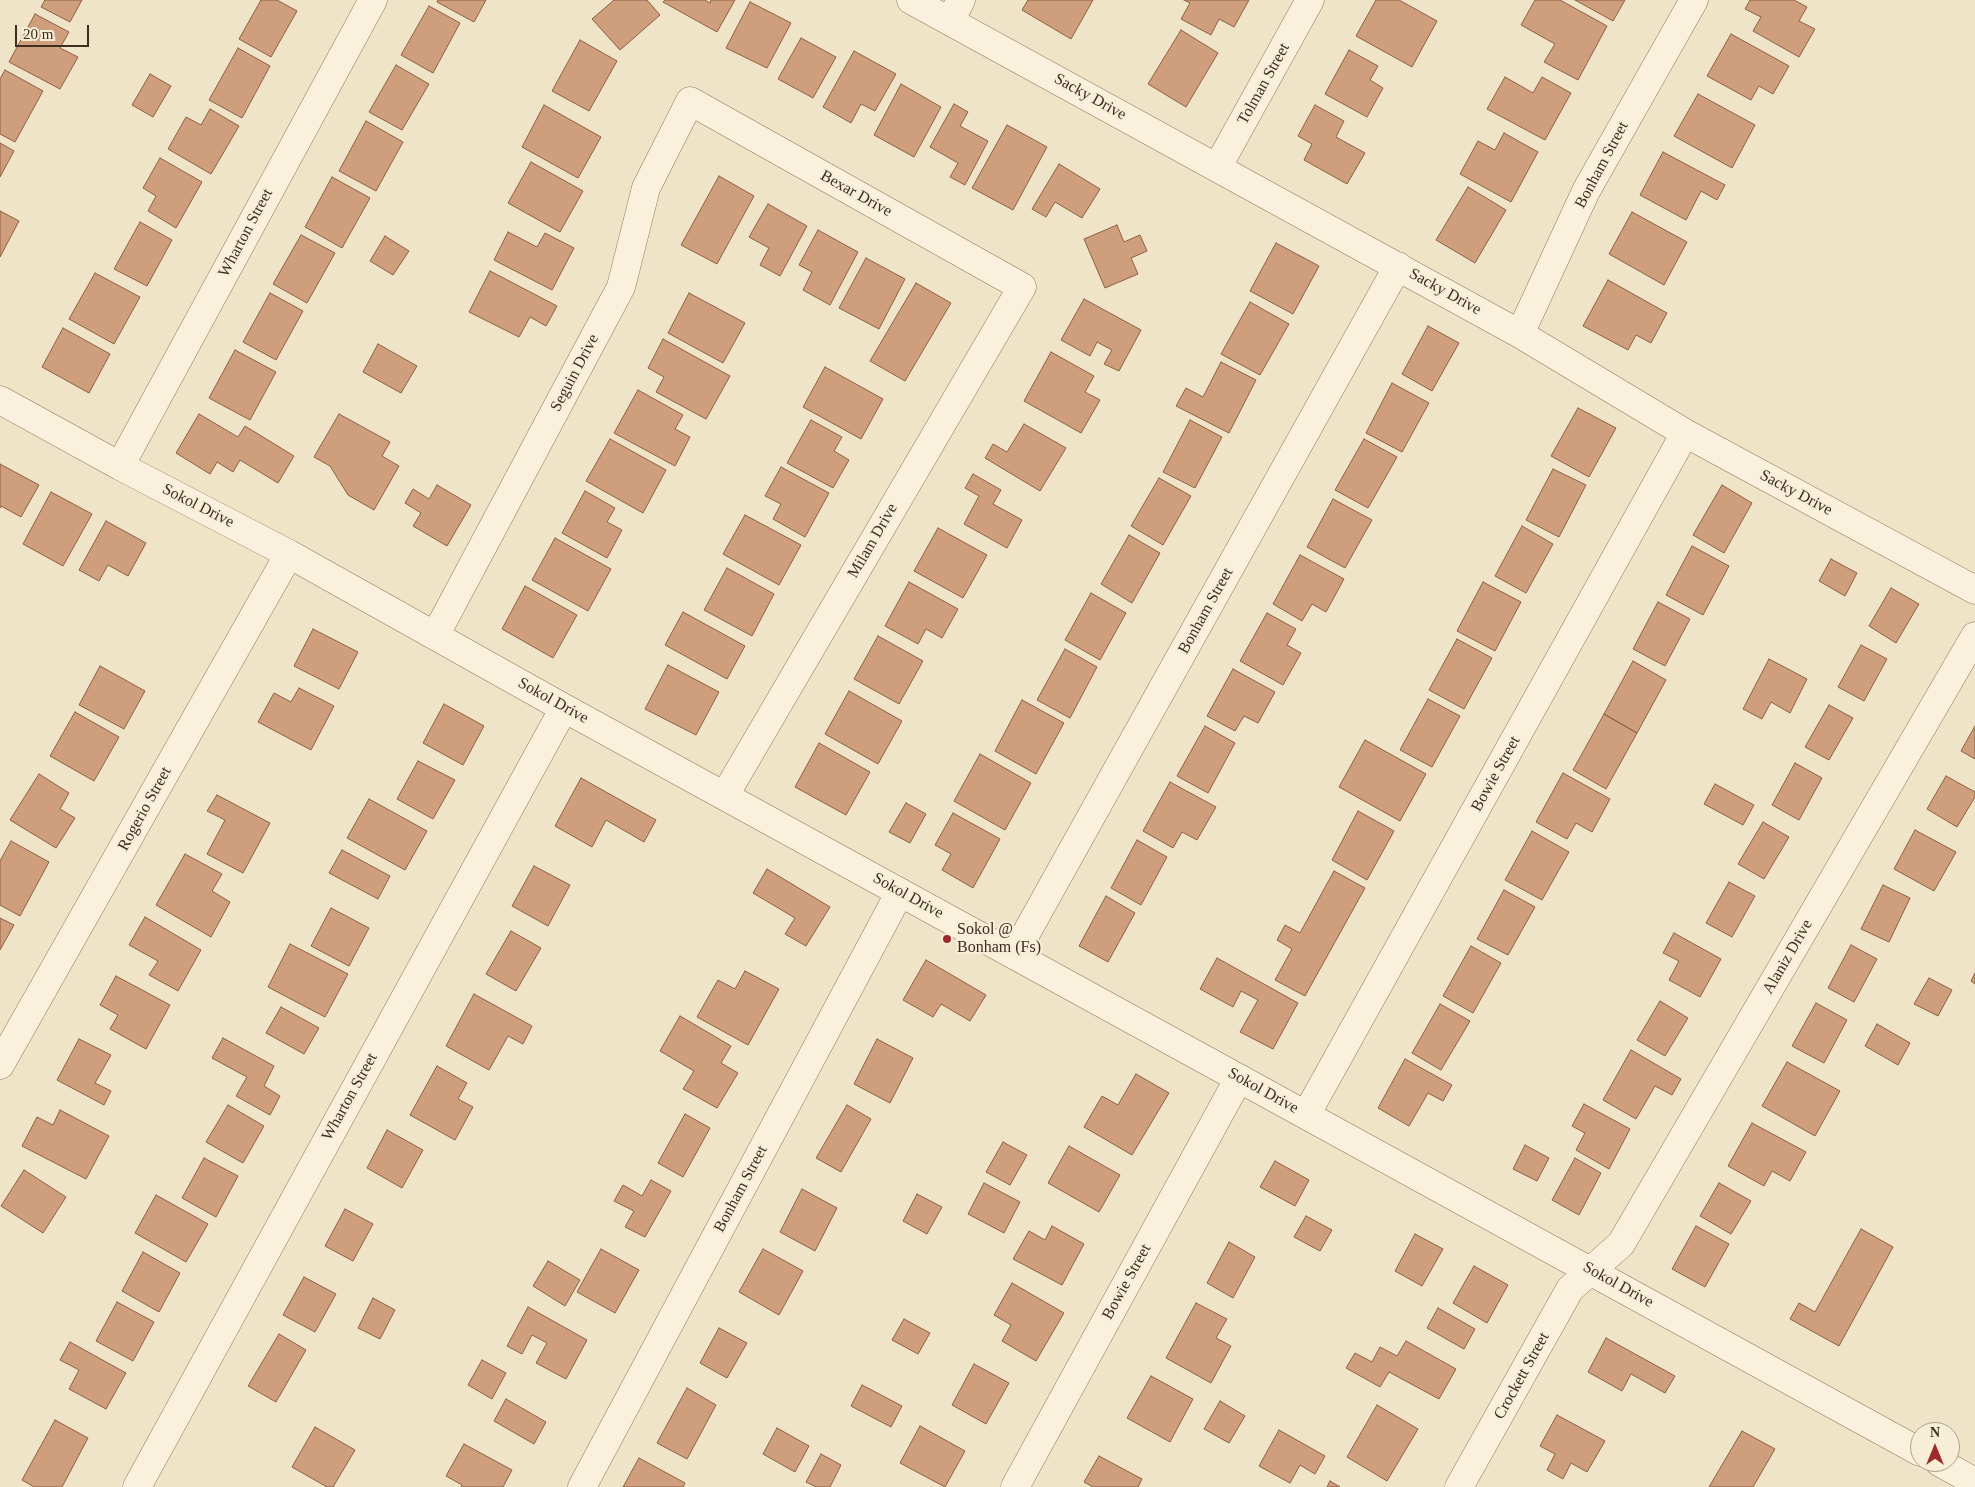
<!DOCTYPE html>
<style>
body{margin:0}
#map{position:relative;width:1975px;height:1487px;overflow:hidden;background:#f0e4c8;font-family:Georgia,serif}
canvas{display:block}
.north{position:absolute;left:1910px;top:1422px;width:50px;height:50px;box-sizing:border-box;background:#f7eed8;border:1px solid #ada18e;border-radius:50%;rotate:0deg;font-size:14px;font-weight:700;line-height:20px;text-align:center;color:#3d2e20}
.north::after{content:'';display:block;margin:auto;width:18px;height:22px;background:#9e2a2b;clip-path:polygon(50% 0,100% 100%,50% 72%,0 100%)}
.scale{position:absolute;left:15px;top:25px;width:74px;height:22px;box-sizing:border-box;border:2px solid #3d2e20;border-top:0;padding-left:6px;font-size:15px;line-height:18px;white-space:nowrap;color:#3d2e20;-webkit-text-stroke:4px #f7eed8;paint-order:stroke}
</style>
<div id="map">
<canvas width="1975" height="1487"></canvas>
<div class="north">N</div>
<div class="scale">20 m</div>
</div>
<script>
const g = document.querySelector('canvas').getContext('2d');
g.lineJoin = 'round';
function paint(path, color) { g.fillStyle = color; g.fill(path, 'evenodd'); }
const toPath = rows => new Path2D(rows.map(r => 'M' + r).join(''));
function stroke(path, color, width, dash) { g.strokeStyle = color; g.lineWidth = width; g.lineCap = dash ? 'butt' : 'round'; g.setLineDash(dash || []); g.stroke(path); }
function write(font, color, halo, rows, align = 'center') {
  g.font = font + ' Georgia,serif'; g.lineWidth = 4.5; g.setLineDash([]); g.textBaseline = 'middle'; g.strokeStyle = halo; g.fillStyle = color; for (const [text, x, y, turn = 0] of rows) {
    g.save(); g.translate(x, y); g.rotate((+turn || 0) * Math.PI / 180); g.textAlign = isNaN(turn) ? turn : align; if (halo) g.strokeText(text, 0, 0); g.fillText(text, 0, 0); g.restore();
  }
}
const building = toPath([
 [45,0,82,0,70,22,41,7,45,0],
 [261,0,277,0,297,11,271,57,239,39,261,0],
 [438,0,486,0,474,22,437,2,438,0],
 [614,0,647,0,660,15,620,50,592,19,614,0],
 [665,0,705,0,710,3,711,0,735,0,717,32,663,2,665,0],
 [1028,0,1093,0,1071,39,1022,10,1028,0],
 [1184,0,1249,0,1234,27,1219,19,1211,35,1181,19,1190,3,1184,0],
 [1376,0,1399,0,1437,21,1412,67,1356,36,1376,0],
 [1535,0,1560,0,1607,26,1578,80,1544,62,1555,44,1521,25,1535,0],
 [1575,0,1625,0,1613,21,1575,0],
 [1750,0,1794,0,1807,7,1799,21,1815,29,1799,57,1753,31,1761,17,1745,9,1750,0],
 [750,2,791,23,767,68,726,48,750,2],
 [429,6,460,23,433,73,401,55,429,6],
 [35,14,69,32,60,48,78,57,60,89,9,62,35,14],
 [1181,30,1218,53,1186,107,1148,84,1181,30],
 [1731,34,1789,66,1773,94,1759,86,1751,100,1707,76,1731,34],
 [801,38,836,57,813,98,778,79,801,38],
 [580,40,617,61,589,111,552,91,580,40],
 [238,48,270,66,242,118,209,100,238,48],
 [1349,50,1378,66,1370,80,1383,88,1367,117,1325,94,1349,50],
 [854,51,896,74,875,111,861,104,851,123,823,107,854,51],
 [396,65,429,84,402,130,369,112,396,65],
 [5,70,43,91,15,142,0,134,0,79,5,70],
 [150,74,171,86,153,117,132,105,150,74],
 [1505,77,1533,93,1542,77,1571,93,1545,140,1487,109,1505,77],
 [901,84,941,107,914,157,874,135,901,84],
 [1698,94,1755,125,1732,168,1674,136,1698,94],
 [954,104,968,112,960,126,988,141,965,185,950,177,958,163,930,147,954,104],
 [544,105,601,137,578,178,522,147,544,105],
 [1315,105,1344,121,1336,137,1365,153,1347,184,1304,160,1312,144,1298,136,1315,105],
 [210,109,239,126,211,174,168,149,186,117,201,125,210,109],
 [366,121,403,142,376,191,339,171,366,121],
 [1007,125,1047,147,1013,210,972,188,1007,125],
 [1504,133,1538,152,1511,202,1460,174,1478,141,1495,150,1504,133],
 [0,143,14,151,0,177,0,143],
 [1663,152,1725,185,1717,200,1701,191,1686,220,1640,195,1663,152],
 [160,158,202,182,176,228,148,211,156,196,143,188,160,158],
 [531,162,583,191,560,232,508,203,531,162],
 [1059,164,1100,189,1082,218,1055,202,1046,217,1032,209,1059,164],
 [719,176,754,196,717,264,681,245,719,176],
 [332,177,370,198,342,248,305,227,332,177],
 [1468,187,1506,210,1475,263,1436,240,1468,187],
 [768,204,807,226,780,276,760,265,769,248,749,237,768,204],
 [0,211,19,221,0,257,0,211],
 [1632,212,1687,242,1664,285,1609,254,1632,212],
 [140,222,172,240,147,286,114,269,140,222],
 [1117,225,1124,242,1140,235,1147,251,1131,258,1138,274,1105,288,1084,239,1117,225],
 [818,230,858,252,830,305,803,290,812,272,799,265,818,230],
 [508,232,537,247,545,233,574,248,552,290,494,260,508,232],
 [301,235,335,253,307,303,273,284,301,235],
 [385,236,409,251,393,275,370,261,385,236],
 [1276,243,1319,266,1293,314,1250,291,1276,243],
 [866,258,905,279,879,329,839,308,866,258],
 [490,271,557,306,546,326,530,317,519,337,469,312,490,271],
 [95,273,140,297,114,344,69,319,95,273],
 [1608,280,1667,313,1651,343,1636,335,1628,350,1583,326,1608,280],
 [916,283,951,303,905,381,870,361,916,283],
 [270,293,303,311,276,360,243,342,270,293],
 [689,293,745,323,723,363,668,333,689,293],
 [1084,299,1141,330,1119,371,1104,364,1112,350,1097,342,1090,356,1061,340,1084,299],
 [1250,302,1289,324,1260,375,1221,354,1250,302],
 [1428,326,1459,343,1432,391,1402,374,1428,326],
 [63,328,110,354,89,393,42,367,63,328],
 [663,339,730,376,706,419,656,392,664,377,648,368,663,339],
 [378,344,417,366,401,393,363,372,378,344],
 [235,350,276,372,250,420,209,398,235,350],
 [1051,352,1094,376,1085,392,1100,400,1081,433,1024,401,1051,352],
 [1221,362,1256,380,1229,433,1176,406,1186,388,1203,397,1221,362],
 [825,367,883,399,861,439,803,407,825,367],
 [1392,383,1429,403,1402,452,1366,433,1392,383],
 [638,390,683,415,675,429,690,437,675,466,614,433,638,390],
 [1578,408,1616,428,1589,477,1551,456,1578,408],
 [199,414,238,437,245,426,294,456,278,483,240,460,233,472,217,462,210,474,176,453,199,414],
 [339,414,390,442,382,456,399,466,374,510,348,495,330,466,314,457,339,414],
 [811,420,842,437,834,451,849,460,833,488,787,463,811,420],
 [1190,420,1222,437,1195,488,1163,472,1190,420],
 [1024,424,1066,448,1040,491,985,458,993,444,1007,452,1024,424],
 [610,439,666,470,643,513,586,481,610,439],
 [1364,439,1397,457,1368,508,1335,490,1364,439],
 [0,464,39,485,21,517,1,506,0,508,0,464],
 [781,467,829,493,805,537,773,519,781,504,765,496,781,467],
 [1553,469,1586,485,1559,537,1526,520,1553,469],
 [973,474,1001,490,993,504,1022,520,1007,548,964,524,979,496,965,488,973,474],
 [1159,478,1191,496,1163,545,1131,526,1159,478],
 [437,485,471,505,447,546,413,526,421,513,405,503,413,489,429,499,437,485],
 [1722,485,1752,503,1724,553,1693,535,1722,485],
 [585,491,615,508,607,522,622,530,607,558,562,533,585,491],
 [51,492,92,514,63,566,23,544,51,492],
 [1333,499,1372,520,1345,568,1307,547,1333,499],
 [745,515,801,545,779,585,723,554,745,515],
 [106,521,146,543,128,576,108,565,99,581,79,570,106,521],
 [1522,526,1553,544,1526,593,1495,576,1522,526],
 [938,528,987,555,963,598,914,571,938,528],
 [1129,535,1160,553,1132,603,1101,584,1129,535],
 [555,538,611,569,588,611,532,580,555,538],
 [1692,546,1729,566,1703,615,1666,595,1692,546],
 [1300,555,1344,579,1326,612,1312,604,1302,621,1273,604,1300,555],
 [1831,559,1857,573,1845,596,1819,581,1831,559],
 [727,568,774,594,752,636,704,610,727,568],
 [909,582,958,609,942,638,926,629,918,644,885,626,909,582],
 [1483,582,1521,602,1495,651,1457,631,1483,582],
 [525,586,577,615,553,658,502,629,525,586],
 [1891,588,1919,604,1896,643,1869,626,1891,588],
 [1091,593,1126,613,1100,660,1065,640,1091,593],
 [1658,602,1690,619,1665,666,1633,649,1658,602],
 [683,612,745,646,727,679,665,645,683,612],
 [1267,613,1296,629,1287,645,1301,653,1283,685,1240,661,1267,613],
 [313,629,358,652,339,689,294,666,313,629],
 [878,636,923,661,899,704,854,679,878,636],
 [1457,639,1492,658,1464,709,1429,690,1457,639],
 [1861,645,1887,659,1864,701,1838,687,1861,645],
 [1065,649,1097,667,1070,718,1037,700,1065,649],
 [1769,659,1807,679,1790,713,1771,702,1762,719,1743,709,1769,659],
 [1633,661,1666,680,1637,733,1604,714,1633,661],
 [668,665,719,692,696,735,645,709,668,665],
 [100,666,145,691,124,729,79,705,100,666],
 [1233,669,1275,692,1258,723,1244,716,1235,731,1207,716,1233,669],
 [299,688,334,706,311,750,258,722,274,693,291,702,299,688],
 [849,691,902,721,878,764,825,734,849,691],
 [1428,699,1460,716,1432,767,1400,750,1428,699],
 [1022,700,1064,723,1036,774,995,751,1022,700],
 [444,704,484,726,463,765,423,743,444,704],
 [1829,705,1853,718,1829,760,1805,747,1829,705],
 [75,712,119,737,94,781,50,756,75,712],
 [1604,714,1637,733,1606,789,1573,770,1604,714],
 [1205,726,1235,743,1208,793,1177,776,1205,726],
 [1975,726,1975,759,1961,751,1975,726],
 [1365,740,1426,774,1400,821,1339,787,1365,740],
 [819,743,870,772,846,815,795,787,819,743],
 [980,754,1031,783,1005,830,954,801,980,754],
 [418,761,455,780,433,819,397,799,418,761],
 [1795,763,1822,778,1799,820,1772,805,1795,763],
 [1563,773,1610,799,1592,832,1576,823,1567,839,1536,822,1563,773],
 [39,774,69,793,60,809,75,818,56,848,10,820,39,774],
 [1946,776,1975,792,1975,797,1957,827,1927,809,1946,776],
 [581,778,656,820,644,842,606,820,592,847,555,826,581,778],
 [1170,782,1216,807,1197,840,1182,832,1173,848,1143,831,1170,782],
 [1715,784,1754,805,1743,825,1704,804,1715,784],
 [217,795,270,823,243,873,207,854,225,820,207,811,217,795],
 [369,799,427,831,405,870,347,838,369,799],
 [906,803,926,814,910,843,889,832,906,803],
 [1358,811,1394,831,1367,880,1332,860,1358,811],
 [953,813,1000,839,973,888,942,870,951,854,935,845,953,813],
 [1763,822,1789,837,1764,879,1738,864,1763,822],
 [1915,830,1956,852,1934,891,1894,869,1915,830],
 [1532,831,1569,852,1542,900,1505,880,1532,831],
 [1137,840,1167,857,1141,905,1111,888,1137,840],
 [11,841,49,862,20,916,0,905,0,861,11,841],
 [342,850,390,876,378,899,329,873,342,850],
 [185,854,222,874,212,891,230,902,211,937,156,905,185,854],
 [534,866,570,885,548,926,512,906,534,866],
 [767,869,830,907,806,946,785,934,795,918,753,893,767,869],
 [1334,871,1365,888,1305,996,1275,980,1292,949,1277,940,1285,925,1300,933,1334,871],
 [1729,882,1755,896,1732,937,1706,923,1729,882],
 [1883,885,1910,898,1889,942,1861,929,1883,885],
 [1504,890,1535,907,1508,955,1477,939,1504,890],
 [1106,896,1135,913,1108,962,1079,946,1106,896],
 [331,908,369,928,349,966,311,946,331,908],
 [145,917,201,950,178,991,149,975,158,961,129,945,145,917],
 [0,918,14,925,0,950,0,918],
 [511,931,541,948,516,991,486,974,511,931],
 [1674,933,1721,959,1700,997,1669,980,1679,961,1663,953,1674,933],
 [290,944,348,974,325,1017,268,987,290,944],
 [1851,945,1877,959,1854,1002,1828,988,1851,945],
 [1471,946,1501,963,1473,1013,1443,996,1471,946],
 [1217,958,1298,1003,1273,1049,1240,1032,1258,1000,1241,991,1233,1007,1200,989,1217,958],
 [926,960,986,995,970,1021,941,1004,933,1017,903,1000,926,960],
 [745,971,779,989,748,1045,697,1017,718,980,735,989,745,971],
 [1975,973,1975,984,1971,981,1975,973],
 [116,976,170,1005,146,1049,110,1029,118,1015,100,1005,116,976],
 [1929,978,1952,990,1938,1016,1914,1004,1929,978],
 [474,994,532,1026,523,1044,508,1036,489,1070,446,1046,474,994],
 [1660,1001,1688,1018,1665,1056,1637,1040,1660,1001],
 [1816,1003,1847,1020,1824,1063,1792,1046,1816,1003],
 [1440,1004,1470,1021,1441,1070,1412,1053,1440,1004],
 [281,1007,319,1028,304,1054,266,1033,281,1007],
 [680,1016,731,1046,721,1063,738,1073,717,1108,683,1089,694,1071,660,1051,680,1016],
 [1877,1024,1910,1043,1898,1065,1865,1046,1877,1024],
 [223,1038,274,1066,264,1086,280,1096,270,1115,236,1096,247,1077,212,1058,223,1038],
 [79,1039,111,1055,95,1083,111,1091,104,1105,57,1080,79,1039],
 [877,1039,913,1058,890,1103,854,1084,877,1039],
 [1631,1050,1681,1079,1672,1095,1655,1086,1636,1119,1603,1100,1631,1050],
 [1405,1059,1452,1085,1443,1101,1428,1093,1409,1126,1378,1108,1405,1059],
 [1787,1062,1840,1091,1815,1136,1762,1106,1787,1062],
 [437,1066,467,1083,458,1099,473,1107,455,1140,410,1115,437,1066],
 [1136,1074,1169,1093,1132,1155,1084,1127,1102,1096,1118,1105,1136,1074],
 [1584,1104,1630,1129,1609,1169,1576,1150,1585,1133,1572,1126,1584,1104],
 [228,1105,264,1126,243,1163,206,1142,228,1105],
 [847,1105,871,1119,841,1172,816,1158,847,1105],
 [60,1110,109,1136,86,1179,22,1146,37,1117,53,1125,60,1110],
 [685,1114,710,1128,683,1177,658,1163,685,1114],
 [1752,1123,1806,1152,1790,1181,1772,1171,1764,1186,1728,1166,1752,1123],
 [387,1130,423,1150,402,1188,367,1168,387,1130],
 [1003,1142,1027,1155,1010,1185,986,1172,1003,1142],
 [1525,1145,1549,1158,1537,1181,1513,1169,1525,1145],
 [1069,1146,1120,1175,1099,1212,1048,1183,1069,1146],
 [204,1158,238,1176,216,1217,182,1198,204,1158],
 [1575,1158,1601,1173,1579,1215,1552,1200,1575,1158],
 [1275,1161,1309,1180,1295,1206,1260,1187,1275,1161],
 [24,1170,66,1197,43,1233,1,1206,24,1170],
 [651,1180,671,1191,645,1237,625,1227,634,1211,614,1201,623,1185,642,1196,651,1180],
 [984,1183,1020,1202,1004,1233,968,1214,984,1183],
 [1719,1183,1751,1201,1731,1234,1700,1216,1719,1183],
 [802,1189,837,1208,815,1251,780,1232,802,1189],
 [917,1194,942,1207,927,1234,903,1221,917,1194],
 [156,1195,208,1224,186,1262,135,1233,156,1195],
 [345,1209,373,1224,353,1261,325,1246,345,1209],
 [1306,1216,1332,1230,1320,1251,1294,1237,1306,1216],
 [1052,1226,1084,1244,1062,1285,1013,1259,1029,1231,1045,1240,1052,1226],
 [1696,1226,1729,1244,1705,1287,1672,1269,1696,1226],
 [1861,1229,1893,1247,1839,1346,1790,1319,1799,1303,1815,1312,1861,1229],
 [1415,1234,1443,1249,1422,1286,1395,1271,1415,1234],
 [1229,1242,1255,1257,1233,1298,1207,1283,1229,1242],
 [601,1249,639,1270,615,1313,577,1292,601,1249],
 [763,1249,803,1271,779,1315,739,1292,763,1249],
 [143,1252,180,1273,159,1312,122,1291,143,1252],
 [548,1261,580,1280,565,1306,533,1286,548,1261],
 [1474,1266,1508,1285,1487,1323,1453,1303,1474,1266],
 [304,1277,336,1294,315,1332,283,1315,304,1277],
 [1012,1283,1064,1313,1036,1361,1002,1341,1011,1325,994,1315,1012,1283],
 [373,1298,395,1310,380,1339,358,1328,373,1298],
 [117,1302,154,1322,133,1361,96,1341,117,1302],
 [1196,1303,1227,1319,1216,1338,1231,1346,1211,1383,1166,1358,1196,1303],
 [528,1307,587,1340,566,1379,536,1363,547,1343,532,1335,522,1354,507,1346,528,1307],
 [1438,1308,1475,1329,1464,1349,1427,1328,1438,1308],
 [904,1319,930,1333,918,1354,892,1340,904,1319],
 [719,1328,747,1343,727,1378,700,1363,719,1328],
 [279,1334,306,1350,276,1402,248,1386,279,1334],
 [1606,1338,1675,1376,1665,1393,1631,1374,1622,1391,1588,1372,1606,1338],
 [1406,1341,1456,1369,1439,1399,1389,1372,1380,1387,1346,1368,1355,1353,1372,1362,1380,1347,1397,1356,1406,1341],
 [70,1342,126,1373,106,1409,69,1389,79,1370,60,1360,70,1342],
 [482,1360,506,1373,492,1399,468,1385,482,1360],
 [974,1364,1009,1383,986,1424,952,1405,974,1364],
 [1151,1376,1193,1399,1170,1442,1127,1418,1151,1376],
 [862,1385,902,1406,891,1427,851,1406,862,1385],
 [687,1388,716,1405,687,1459,657,1443,687,1388],
 [506,1399,546,1422,534,1444,494,1421,506,1399],
 [1220,1401,1245,1416,1229,1443,1204,1429,1220,1401],
 [1377,1405,1418,1429,1387,1481,1347,1457,1377,1405],
 [1557,1415,1605,1441,1587,1472,1571,1463,1563,1479,1547,1470,1555,1454,1540,1446,1557,1415],
 [55,1420,88,1438,62,1487,34,1487,22,1480,55,1420],
 [920,1426,965,1451,945,1487,900,1463,920,1426],
 [315,1427,355,1450,333,1487,327,1487,292,1467,315,1427],
 [777,1428,809,1446,795,1472,763,1454,777,1428],
 [1279,1430,1325,1456,1315,1474,1300,1465,1290,1483,1259,1466,1279,1430],
 [1742,1431,1775,1449,1753,1487,1709,1487,1742,1431],
 [464,1444,512,1470,503,1487,461,1487,462,1485,446,1476,464,1444],
 [821,1454,841,1465,830,1487,816,1487,806,1482,821,1454],
 [1099,1456,1142,1479,1138,1487,1093,1487,1084,1482,1099,1456],
 [639,1458,685,1483,683,1487,623,1487,639,1458],
 [1330,1481,1340,1487,1327,1487,1330,1481]
]);
paint(building, '#cf9f7d');
stroke(building, '#8d5f41', 1);
const minor = toPath([
 [911,0,1520,334,1685,433,1975,590],
 [950,21,961,0],
 [1217,168,1310,0],
 [1520,334,1586,191,1694,0],
 [0,400,120,466,289,554,564,708,1920,1452],
 [120,466,373,0],
 [435,636,621,287,646,188,690,101,1022,287,725,795],
 [1014,955,1398,266],
 [0,1065,289,554],
 [1306,1115,1685,433],
 [1939,1462,1975,1482],
 [137,1487,564,708],
 [582,1487,900,892],
 [1015,1487,1239,1078],
 [1459,1487,1570,1289,1621,1244,1975,636]
]);
stroke(minor, '#8d765c', 29);
stroke(minor, '#faf1dc', 28);
for (const [x, y, r, color] of [
 [947,939,5,"#9e2a2b"]
]) { const dot = new Path2D(); dot.arc(x, y, r, 0, 2 * Math.PI); g.fillStyle = color; g.fill(dot); stroke(dot, '#f7eed8', 2); }
write('16px', '#3d2e20', '#f7eed8', [
 ["Tolman Street",1264,84,-61],
 ["Sacky Drive",1090,97,29],
 ["Bonham Street",1602,165,-62],
 ["Bexar Drive",856,194,29],
 ["Wharton Street",246,233,-62],
 ["Sacky Drive",1445,292,29],
 ["Seguin Drive",575,373,-62],
 ["Sacky Drive",1796,493,28],
 ["Sokol Drive",198,506,27],
 ["Milam Drive",873,541,-60],
 ["Bonham Street",1206,611,-61],
 ["Sokol Drive",553,701,29],
 ["Bowie Street",1496,774,-61],
 ["Rogerio Street",145,809,-61],
 ["Sokol Drive",908,896,29],
 ["Alaniz Drive",1788,957,-60],
 ["Sokol Drive",1263,1091,29],
 ["Wharton Street",350,1097,-61],
 ["Bonham Street",741,1189,-62],
 ["Bowie Street",1127,1282,-61],
 ["Sokol Drive",1618,1285,29],
 ["Crockett Street",1522,1376,-61]
]);
write('16px', '#3d2e20', '#f7eed8', [
 ["Sokol @",957,930],
 ["Bonham (Fs)",957,948]
], 'left');
</script>
